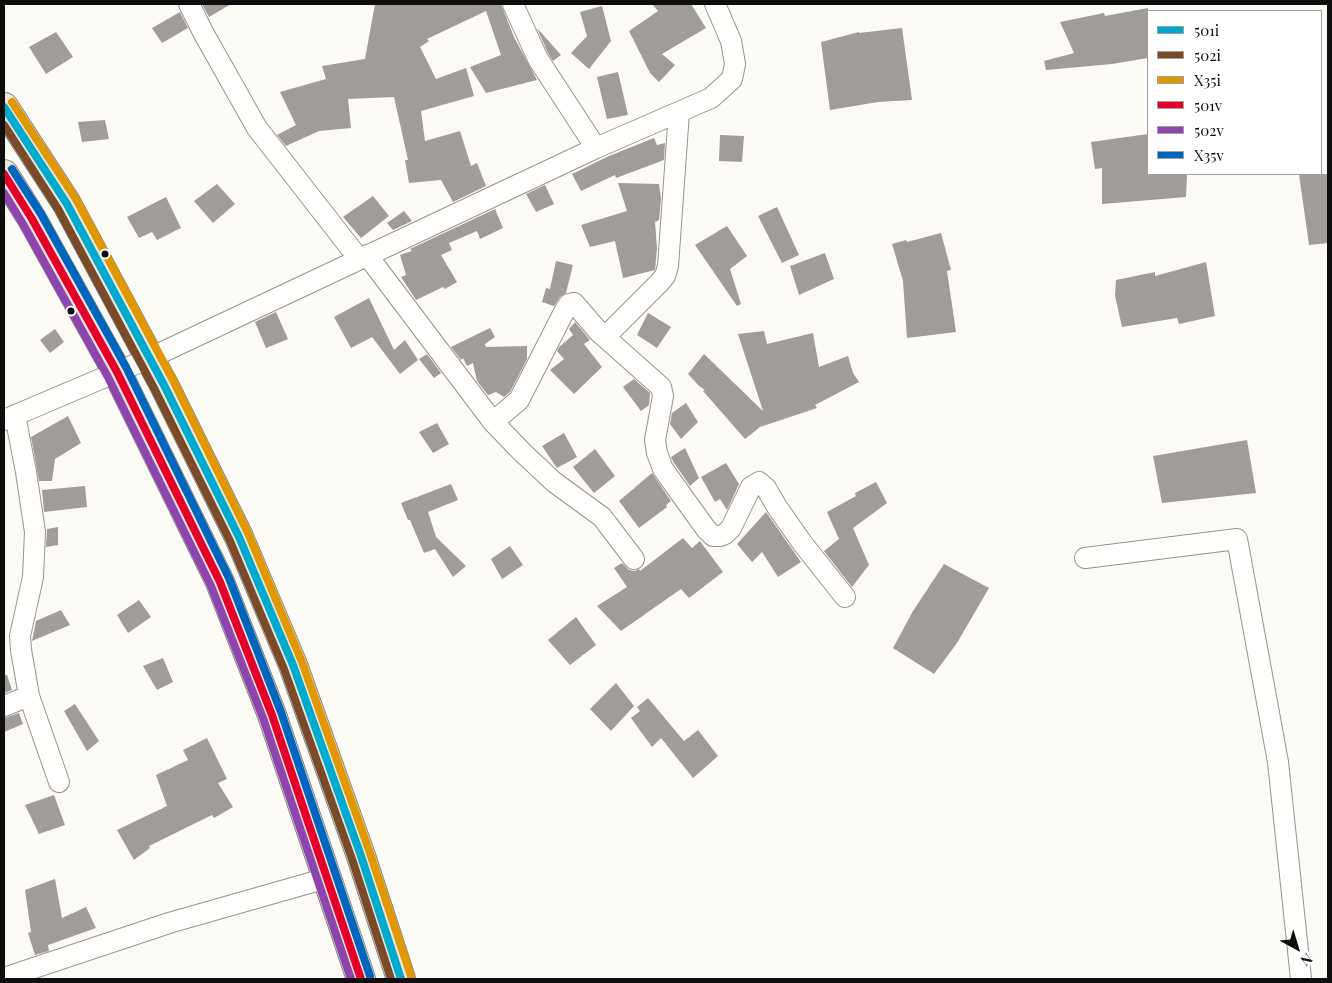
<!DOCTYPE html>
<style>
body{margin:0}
#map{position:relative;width:1332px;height:983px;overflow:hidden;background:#fcfaf4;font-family:"Playfair Display",serif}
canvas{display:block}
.frame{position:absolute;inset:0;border:5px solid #0e0e0e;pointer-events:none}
.legend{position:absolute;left:1147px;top:10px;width:175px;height:165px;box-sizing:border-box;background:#fff;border:1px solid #9f9f9f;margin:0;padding:6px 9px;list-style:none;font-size:15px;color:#0e0e0e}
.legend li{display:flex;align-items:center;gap:10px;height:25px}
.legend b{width:25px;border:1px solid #9f9f9f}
.north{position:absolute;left:1272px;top:923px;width:50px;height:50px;-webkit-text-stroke:4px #fff;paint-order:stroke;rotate:141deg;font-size:14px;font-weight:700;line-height:20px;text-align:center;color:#0e0e0e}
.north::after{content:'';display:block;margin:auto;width:18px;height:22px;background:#0e0e0e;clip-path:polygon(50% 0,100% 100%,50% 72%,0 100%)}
</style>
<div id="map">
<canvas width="1332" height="983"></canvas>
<div class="frame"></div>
<ul class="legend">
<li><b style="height:6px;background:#00a9ce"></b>501i</li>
<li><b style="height:6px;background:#7a4b2a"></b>502i</li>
<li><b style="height:6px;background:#e09701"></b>X35i</li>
<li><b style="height:6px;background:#e4002b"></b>501v</li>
<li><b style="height:6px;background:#8e44ad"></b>502v</li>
<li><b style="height:6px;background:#0065bd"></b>X35v</li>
</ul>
<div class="north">N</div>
</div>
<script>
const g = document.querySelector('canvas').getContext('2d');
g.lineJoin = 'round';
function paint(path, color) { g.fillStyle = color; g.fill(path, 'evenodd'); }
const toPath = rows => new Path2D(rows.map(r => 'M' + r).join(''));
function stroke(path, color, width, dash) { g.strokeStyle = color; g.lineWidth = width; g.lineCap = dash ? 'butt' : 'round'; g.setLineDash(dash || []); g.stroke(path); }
paint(toPath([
 [202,4,231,4,209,17],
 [375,4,501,4,514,37,537,80,486,93,470,67,501,55,486,11,427,39,429,41,420,47,436,79,466,68,474,96,421,111,425,141,460,131,471,166,477,163,486,186,453,202,441,180,409,183,405,160,408,160,394,97,348,99,351,128,319,131,286,146,277,135,296,125,280,92,326,79,322,66,365,59],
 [652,4,691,4,706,28,662,54,675,65,659,82,650,73,629,31,658,11],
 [602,6,611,41,589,69,571,53,587,36,580,12],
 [1148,8,1148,58,1112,64,1046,70,1044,61,1074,53,1060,22,1104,13,1105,16],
 [180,12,188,28,162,43,152,28],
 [537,28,561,55,553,61,548,53],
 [902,28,912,100,878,102,830,110,821,42,859,32,859,33],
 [56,32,73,57,46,74,29,47],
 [618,72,628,115,607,119,597,77],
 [105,120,109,139,82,142,78,122],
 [1148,134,1148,174,1156,174,1156,175,1187,175,1186,197,1102,204,1102,168,1095,169,1091,142],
 [720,135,744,136,742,162,719,161],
 [654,138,657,145,665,143,664,160,616,178,615,175,581,191,572,174,609,156],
 [1299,174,1328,174,1328,243,1309,245],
 [618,183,659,184,661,199,659,220,655,222,657,248,655,270,623,278,615,241,590,247,581,225,627,211],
 [217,184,235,204,213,223,194,201],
 [545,185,554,204,536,212,526,194],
 [373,196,389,216,361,238,343,217],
 [166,197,181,228,157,240,152,232,139,238,127,217],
 [777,207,799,255,782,263,758,216],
 [495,209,503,228,480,239,477,231,449,243,452,250,441,255,457,282,445,289,443,287,416,300,401,277,406,275,400,255,412,251,410,249],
 [404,211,412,221,393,230,387,223],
 [727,226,747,256,730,269,741,304,737,306,695,245],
 [941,233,951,270,947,271,956,332,907,338,903,281,892,244,906,240,907,242],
 [825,253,834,279,799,295,790,266],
 [556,261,573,265,566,293,560,297,554,306,542,302,546,288,550,289],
 [1206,262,1215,316,1179,324,1177,318,1122,327,1115,296,1116,280,1155,272,1155,276],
 [369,298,394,350,405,340,418,360,400,374,372,337,351,348,334,317],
 [276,312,288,339,266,348,255,322],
 [648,313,671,327,657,348,637,335],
 [575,322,590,340,584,344,602,367,574,394,550,370,564,359,557,351,559,347,573,335,569,329],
 [490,328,495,337,485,344,486,347,527,346,527,359,510,392,504,397,496,392,488,395,477,381,473,363,467,366,463,358,461,360,451,347],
 [55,329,64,342,50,353,40,340],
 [764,331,767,344,813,333,819,367,848,356,853,373,859,382,815,405,817,408,760,427,745,439,703,391,705,390,699,386,688,374,704,354,763,411,738,334],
 [427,354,441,373,434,378,419,359],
 [634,379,650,393,649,405,641,411,623,387],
 [686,403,698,422,681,439,670,424,672,413],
 [68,416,81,443,55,459,52,481,39,481,31,437],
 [437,423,449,444,433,453,419,432],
 [564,433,577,457,557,468,542,446],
 [1247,440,1256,493,1162,503,1153,456],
 [685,448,699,478,690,486,674,463,671,457],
 [595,449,615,476,594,493,573,467],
 [726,463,739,484,727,510,720,499,715,502,701,477],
 [652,473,671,501,666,505,667,507,639,528,619,501],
 [876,482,887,503,853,528,869,565,852,587,824,551,839,539,827,512,856,496,855,493],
 [451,484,458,500,428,512,436,537,466,566,453,577,435,549,424,553,410,520,408,520,401,503],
 [85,486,87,507,44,512,42,490],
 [766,512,801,562,778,577,762,552,752,562,737,544],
 [58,527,58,545,46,547,47,529],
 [683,538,692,548,700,541,723,572,689,598,681,589,621,631,597,606,627,587,614,568,622,563,629,570,635,571,639,569,640,571],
 [510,546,523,565,502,579,491,559],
 [944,564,989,588,957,643,934,674,893,648,913,611],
 [139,600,151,617,128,633,117,615],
 [61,610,70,625,32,641,36,621],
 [576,617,596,645,570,665,548,640],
 [163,658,173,682,157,690,143,666],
 [4,675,7,675,12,690,4,693],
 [616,683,634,706,611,731,590,709],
 [648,698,684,741,698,730,718,756,693,778,661,738,652,747,631,718,640,711,637,707],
 [75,704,99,741,87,751,64,711],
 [19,713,23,724,4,732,4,718],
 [207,738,227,779,218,783,233,807,214,818,212,815,149,846,150,848,134,860,117,830,167,806,156,775,188,760,183,750],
 [54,795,65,825,39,834,25,805],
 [55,879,62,918,86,907,96,928,48,945,49,951,35,955,28,933,31,932,25,890]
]), '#9f9c99');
const street = toPath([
 [189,4,204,34,257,128,359,259],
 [513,4,538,59,596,148],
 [367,255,493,422,522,452,554,482,602,517,634,559],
 [605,337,659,283,665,276,668,266,679,112],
 [15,415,26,472,35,532,33,577,20,636,21,650,29,696,59,782],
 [4,420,150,358,596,148,711,98,732,79,735,64,731,41,715,4],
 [493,422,519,400,566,308,569,304,574,303,599,332,661,387,663,396,655,440,657,453,663,469,706,529,713,536,720,536,725,534,731,528,751,487,759,482,766,488,777,507,803,544,845,597],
 [1085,558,1237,539,1278,762,1301,979],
 [4,706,29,696],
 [4,978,169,923,327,878]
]);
const primary = toPath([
 [4,107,67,204,164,385,239,537,293,665,361,856,401,979],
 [4,174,32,219,117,372,220,582,272,715,361,979]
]);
stroke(street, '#959492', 22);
stroke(primary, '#82827f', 30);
stroke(street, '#fffefd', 20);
stroke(primary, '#ede7d9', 28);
stroke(toPath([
 [4,107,67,204,164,385,239,537,293,665,361,856,401,979]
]), '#00a9ce', 8);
stroke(toPath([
 [4,125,58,209,155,390,230,541,284,669,352,859,391,979]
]), '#7a4b2a', 8);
stroke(toPath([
 [12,102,76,199,173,380,248,533,302,662,370,853,411,976]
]), '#e09701', 8);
stroke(toPath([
 [4,174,32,219,117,372,220,582,272,715,361,979]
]), '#e4002b', 8);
stroke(toPath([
 [4,193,23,224,108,377,211,586,263,718,351,979]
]), '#8e44ad', 8);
stroke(toPath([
 [12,169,41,214,126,367,229,578,281,712,370,976]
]), '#0065bd', 8);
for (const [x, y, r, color] of [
 [105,254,4.5,"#0e0e0e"],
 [71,311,4.5,"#0e0e0e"]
]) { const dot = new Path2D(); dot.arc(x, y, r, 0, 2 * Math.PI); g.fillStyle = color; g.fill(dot); stroke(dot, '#fff', 2); }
</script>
